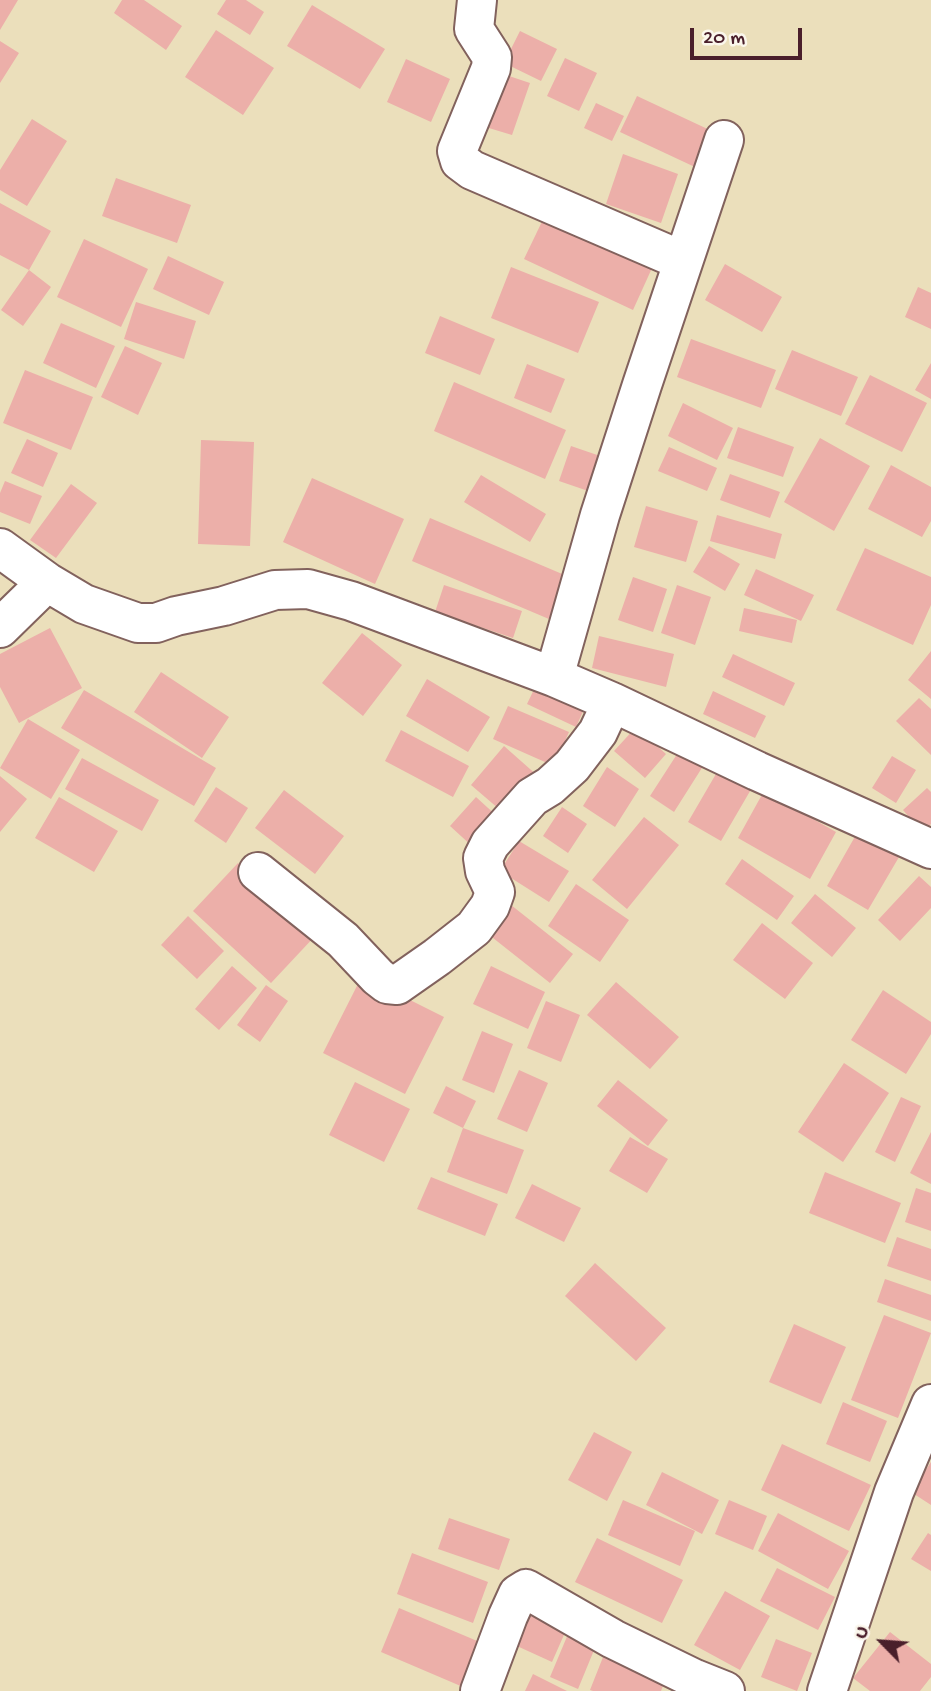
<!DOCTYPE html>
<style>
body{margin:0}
#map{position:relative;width:931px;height:1691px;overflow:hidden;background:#ebdfbb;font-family:"Gochi Hand",sans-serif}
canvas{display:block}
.north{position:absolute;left:847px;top:1607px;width:70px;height:70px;-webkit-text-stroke:5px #fbf7ec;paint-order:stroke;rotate:295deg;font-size:19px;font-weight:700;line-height:28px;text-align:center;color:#4a1f2b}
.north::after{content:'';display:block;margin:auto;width:24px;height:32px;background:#4a1f2b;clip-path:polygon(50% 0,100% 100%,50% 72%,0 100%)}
.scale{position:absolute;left:690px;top:28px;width:112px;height:32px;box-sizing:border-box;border:4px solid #4a1f2b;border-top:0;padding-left:9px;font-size:21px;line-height:24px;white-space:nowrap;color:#4a1f2b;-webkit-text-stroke:5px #fbf7ec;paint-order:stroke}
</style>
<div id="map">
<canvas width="931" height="1691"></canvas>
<div class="north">U</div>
<div class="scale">20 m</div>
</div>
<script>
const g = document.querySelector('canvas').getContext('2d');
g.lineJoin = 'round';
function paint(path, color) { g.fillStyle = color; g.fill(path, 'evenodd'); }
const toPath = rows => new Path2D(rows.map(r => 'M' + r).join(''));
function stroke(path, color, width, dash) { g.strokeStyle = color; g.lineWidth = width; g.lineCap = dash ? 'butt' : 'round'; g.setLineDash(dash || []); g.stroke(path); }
paint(toPath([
 [0,0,18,0,0,30],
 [122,0,144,0,182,26,166,50,114,13],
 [226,0,246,0,264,12,250,35,217,14],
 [312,5,385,49,360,89,287,46],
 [216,30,274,68,243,115,185,77],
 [520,31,557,49,541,81,504,63],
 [0,41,19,53,0,83],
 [565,58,597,73,579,111,547,96],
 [406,59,450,79,431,122,387,102],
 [497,72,530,83,512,135,479,125],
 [637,96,714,132,697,168,620,132],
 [596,103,624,116,612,141,584,128],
 [32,119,67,141,27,206,0,190,0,170],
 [623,154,678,174,661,223,606,204],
 [116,178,191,205,177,243,102,216],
 [0,203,51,231,29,270,0,255],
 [549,207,657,257,633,310,524,259],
 [84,239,148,269,121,327,57,297],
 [168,256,224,282,209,315,153,289],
 [725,264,782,297,762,332,705,300],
 [511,267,599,302,578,353,491,318],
 [29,270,51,287,23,326,1,310],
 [918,287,931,293,931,329,905,317],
 [136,302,196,321,184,359,124,339],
 [440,316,495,339,480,375,425,353],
 [61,323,115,346,96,388,43,363],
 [691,339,776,370,761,408,677,377],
 [125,346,162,363,138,415,101,397],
 [792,350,858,377,841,416,775,389],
 [931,363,931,399,915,390],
 [527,364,565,379,551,413,514,398],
 [25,370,93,397,71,450,3,423],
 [870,375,927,403,902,452,845,424],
 [454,382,566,430,545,479,434,431],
 [683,403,733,428,717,460,668,436],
 [738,427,794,447,783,477,727,458],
 [820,438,870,466,834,531,784,502],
 [27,439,58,453,43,487,11,473],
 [201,440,254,442,250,546,198,544],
 [571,446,606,458,594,493,559,481],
 [669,447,717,468,707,491,658,471],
 [891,465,931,487,931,521,922,537,868,509],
 [730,474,780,492,770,518,720,500],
 [481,475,546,514,530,542,464,502],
 [312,478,404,519,375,584,283,542],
 [5,481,42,496,30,524,0,512,0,493],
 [71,484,97,503,56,558,30,540],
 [646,506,698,521,686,562,634,547],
 [717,515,782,534,775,559,710,541],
 [430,518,574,579,556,622,412,561],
 [709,546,740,564,725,591,693,572],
 [865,548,931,577,931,605,913,645,836,610],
 [756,569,814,595,801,621,744,595],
 [633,577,667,589,653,632,618,620],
 [444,585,522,611,513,638,435,612],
 [677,585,711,597,695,645,661,633],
 [744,608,797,620,792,643,739,631],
 [50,628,82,688,19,723,0,687,0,654],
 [362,633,402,665,363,716,322,683],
 [599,636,674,654,666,687,592,668],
 [931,651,931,699,908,680],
 [733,654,795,683,784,706,722,677],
 [161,672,229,717,202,758,134,712],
 [541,675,589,698,576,727,527,704],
 [427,679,490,717,468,752,406,716],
 [84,690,216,768,194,806,61,728],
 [713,691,766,716,755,738,703,714],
 [919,698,931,709,931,755,896,721],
 [508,706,569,732,554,766,493,739],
 [28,719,80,750,51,799,0,768],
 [636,727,666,754,645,778,614,751],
 [401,730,469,766,453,797,385,761],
 [504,746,539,777,506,815,471,785],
 [681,748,705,763,674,812,650,796],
 [892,756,916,770,896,803,872,788],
 [82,758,159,800,142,831,65,789],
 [607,767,639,789,615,827,583,806],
 [720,767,753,786,721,841,688,822],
 [0,776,27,799,0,832],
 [216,787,248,808,226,843,194,821],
 [927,788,931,792,931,824,922,832,903,810],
 [284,790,344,836,315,874,255,828],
 [764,791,836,832,810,879,738,838],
 [59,797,118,831,94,872,35,838],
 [476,797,499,818,473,847,450,826],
 [562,807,587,824,568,853,543,836],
 [644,817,679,845,627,909,592,880],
 [857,833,899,857,868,910,827,886],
 [519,841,569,871,549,902,500,871],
 [742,859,794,896,777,920,725,884],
 [238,863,316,935,271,983,193,911],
 [919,876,931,887,931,908,900,941,878,920],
 [576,884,629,920,600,962,548,926],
 [815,894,856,928,832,957,791,923],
 [511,905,573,954,550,983,488,934],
 [188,916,224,951,197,979,161,945],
 [762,923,813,963,785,999,733,960],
 [232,966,257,988,219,1030,195,1009],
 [491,966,545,992,528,1029,473,1004],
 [362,976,444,1017,405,1094,323,1053],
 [616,982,679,1037,650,1069,587,1015],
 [266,985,288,1001,260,1042,237,1025],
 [883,990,931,1022,931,1034,906,1074,851,1040],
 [546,1001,580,1015,561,1062,527,1048],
 [482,1031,513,1044,494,1093,462,1080],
 [844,1063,889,1093,843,1162,798,1132],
 [519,1070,548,1083,527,1132,497,1119],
 [618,1080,668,1120,648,1146,597,1106],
 [355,1082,410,1109,384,1162,329,1135],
 [446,1086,476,1101,463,1128,433,1113],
 [901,1097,921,1106,895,1162,875,1152],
 [463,1128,524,1150,507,1194,447,1172],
 [931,1132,931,1184,910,1173],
 [630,1137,668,1159,647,1193,609,1171],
 [825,1172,901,1203,885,1243,809,1213],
 [431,1177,498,1204,485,1236,417,1209],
 [532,1184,581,1208,564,1242,515,1218],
 [916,1188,931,1193,931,1231,905,1222],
 [897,1237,931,1249,931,1281,887,1266],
 [595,1263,666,1328,636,1361,565,1296],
 [885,1279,931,1295,931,1321,877,1302],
 [884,1315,931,1333,898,1418,851,1400],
 [794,1324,846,1347,821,1404,769,1382],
 [843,1402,887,1421,870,1462,826,1444],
 [594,1432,632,1452,607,1501,568,1480],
 [782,1444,871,1485,849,1531,761,1490],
 [931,1462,931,1505,911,1492],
 [662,1472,719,1500,702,1534,646,1505],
 [623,1500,695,1531,680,1566,608,1535],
 [729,1500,767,1516,753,1550,715,1534],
 [778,1513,849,1551,828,1589,758,1551],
 [449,1518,510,1539,499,1570,438,1549],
 [928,1533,931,1535,931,1571,911,1559],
 [597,1538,683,1580,662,1623,575,1582],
 [412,1553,488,1582,473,1623,397,1594],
 [777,1568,835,1597,818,1630,760,1601],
 [725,1591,770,1616,740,1670,694,1645],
 [399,1608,482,1643,463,1687,381,1652],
 [521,1608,567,1628,552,1662,506,1641],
 [571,1627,599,1638,578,1689,550,1677],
 [890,1632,931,1664,931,1677,920,1691,870,1691,853,1678],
 [776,1639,812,1653,797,1691,761,1677],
 [607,1647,668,1672,661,1691,593,1691,590,1690],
 [533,1674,567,1691,525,1691]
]), '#ecafa9');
const minor = toPath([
 [477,0,474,29,492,57,491,68,457,151,460,161,472,170,683,261],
 [0,548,47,582,84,604,138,623,156,623,176,616,224,606,275,590,308,589,351,601,554,677,612,702,757,771,931,849],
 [0,628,47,582],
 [554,677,600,515,642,385,724,140],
 [258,872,343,940,378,977,387,984,397,985,437,957,474,928,490,906,495,892,485,871,483,858,490,844,532,797,550,786,572,766,598,732,612,702],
 [480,1691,508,1616,518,1594,526,1589,613,1639,695,1679,725,1691],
 [827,1691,894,1492,931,1404]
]);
stroke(minor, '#82625d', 42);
stroke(minor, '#fff', 38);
</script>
